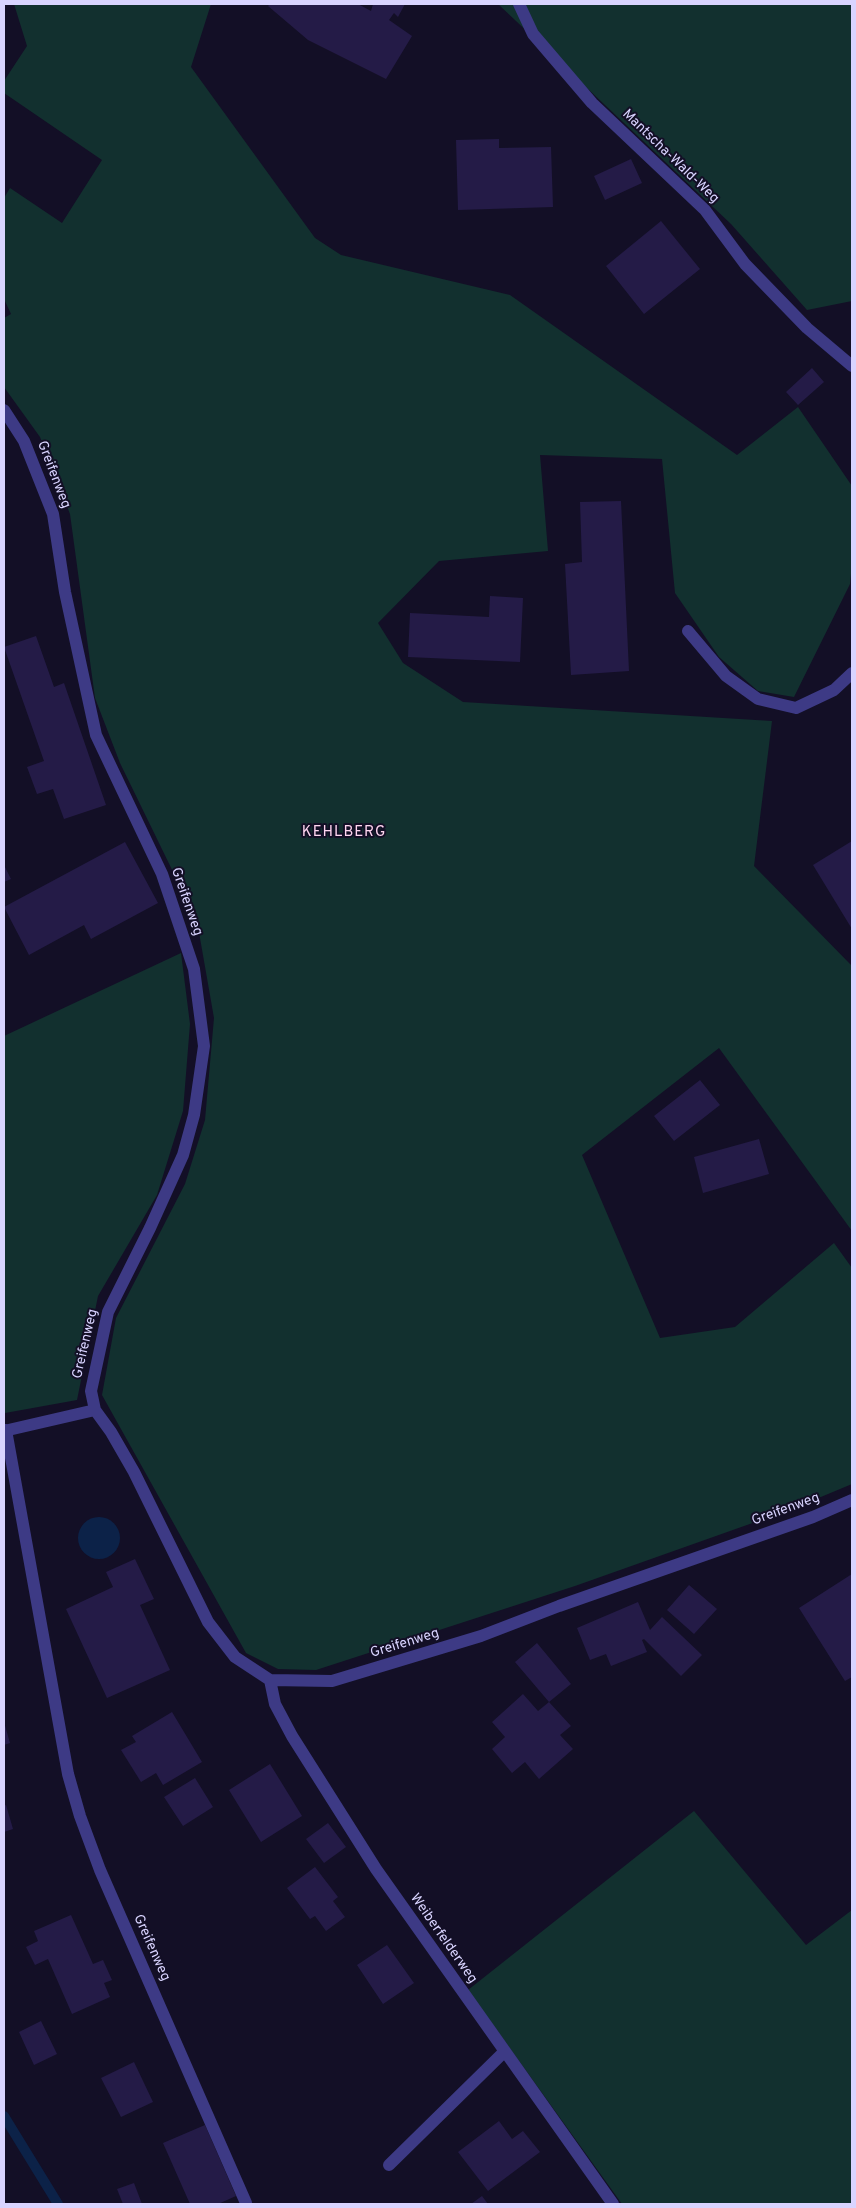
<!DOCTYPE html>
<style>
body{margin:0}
#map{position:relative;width:856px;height:2208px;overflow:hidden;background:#130f26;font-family:Overpass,sans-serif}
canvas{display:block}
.frame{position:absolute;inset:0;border:5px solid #d9d4ff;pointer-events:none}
</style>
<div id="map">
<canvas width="856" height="2208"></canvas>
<div class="frame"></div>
</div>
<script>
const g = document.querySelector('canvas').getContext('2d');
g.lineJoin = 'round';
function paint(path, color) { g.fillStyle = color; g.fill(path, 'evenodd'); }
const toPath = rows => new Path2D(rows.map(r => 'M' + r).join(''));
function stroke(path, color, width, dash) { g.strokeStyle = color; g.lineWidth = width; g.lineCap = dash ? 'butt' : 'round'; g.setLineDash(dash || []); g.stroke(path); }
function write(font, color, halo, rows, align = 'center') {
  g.font = font + ' Overpass,sans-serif'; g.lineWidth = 4; g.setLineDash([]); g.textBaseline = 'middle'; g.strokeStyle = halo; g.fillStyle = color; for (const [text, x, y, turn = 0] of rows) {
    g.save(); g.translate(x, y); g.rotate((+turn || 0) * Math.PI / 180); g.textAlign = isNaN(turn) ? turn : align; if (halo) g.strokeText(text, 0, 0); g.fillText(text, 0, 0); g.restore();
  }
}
paint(toPath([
 [14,4,211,4,191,67,315,238,341,255,510,295,737,455,798,407,852,486,852,564,850,584,794,697,758,691,719,657,675,593,662,459,540,455,548,551,439,561,378,623,403,663,463,702,772,721,754,866,852,966,852,1231,719,1048,582,1155,660,1338,735,1327,834,1243,852,1268,852,1484,792,1509,575,1586,316,1670,278,1669,246,1653,102,1395,116,1318,185,1184,205,1120,214,1018,197,921,120,763,95,698,70,514,40,437,4,387,4,318,11,314,4,299,4,198,10,188,62,223,102,160,4,93,4,81,27,46],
 [498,4,852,4,852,301,807,310,731,224],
 [181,953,190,1024,183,1111,157,1195,98,1296,77,1400,5,1413,4,1036],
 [694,1811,806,1945,852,1910,852,2204,622,2204,468,1990]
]), '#12302f');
paint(toPath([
 '78 1538a21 21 0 1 1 42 0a21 21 0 1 1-42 0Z'
]), '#0c2248');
stroke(toPath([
 [4,2116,58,2204]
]), '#0c2248', 10);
paint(toPath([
 [270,4,358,4,371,11,373,4,405,4,398,17,394,13,389,20,412,36,386,79,308,40,268,6],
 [499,139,499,148,551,147,553,207,458,210,456,140],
 [631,159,642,183,605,200,594,176],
 [661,221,700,269,644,314,606,266],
 [812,368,824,382,798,405,786,392],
 [621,501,629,671,571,675,565,564,582,562,580,502],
 [490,596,523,598,520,662,408,657,410,613,489,617],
 [36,636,54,687,64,683,106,805,64,819,53,789,37,794,27,767,44,761,4,647],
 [852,841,852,929,813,865],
 [125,842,158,903,91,939,84,925,29,955,4,907],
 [4,865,11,879,4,882],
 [700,1080,720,1105,674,1141,654,1116],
 [759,1139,769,1174,703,1193,694,1157],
 [135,1559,154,1599,140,1605,170,1670,107,1698,66,1609,113,1587,106,1572],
 [852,1574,852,1677,845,1681,799,1608],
 [689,1585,717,1609,694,1634,667,1610],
 [638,1602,650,1630,662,1617,702,1655,681,1676,644,1639,642,1640,647,1652,611,1666,606,1654,590,1660,577,1628],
 [537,1643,571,1684,549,1702,515,1662],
 [523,1694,538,1711,549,1702,571,1726,560,1735,573,1749,539,1779,525,1762,512,1773,492,1749,505,1737,492,1722],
 [172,1712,202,1762,163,1785,156,1773,141,1782,121,1750,136,1742,132,1736],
 [4,1722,10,1743,4,1745],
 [270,1764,302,1816,261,1842,229,1790],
 [195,1778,213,1807,183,1826,164,1797],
 [6,1805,13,1829,4,1832,4,1806],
 [328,1823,346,1847,324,1863,306,1839],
 [315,1867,338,1897,333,1901,345,1917,326,1931,315,1916,310,1919,287,1888],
 [71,1915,93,1964,103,1960,112,1980,104,1983,110,1997,72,2014,48,1959,35,1965,26,1947,38,1941,34,1931],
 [387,1945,414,1983,383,2004,357,1965],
 [41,2021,57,2054,34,2065,19,2032],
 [134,2062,153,2102,121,2117,101,2078],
 [499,2121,512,2139,523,2131,540,2152,488,2191,458,2152],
 [205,2125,236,2196,218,2204,190,2204,163,2143],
 [134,2183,142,2204,123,2204,117,2189],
 [482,2196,488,2204,471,2204]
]), '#241b47');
stroke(toPath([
 [519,4,533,34,592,103,705,210,745,264,807,328,852,366],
 [4,410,24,441,53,514,65,592,96,735,162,874,194,969,204,1046,194,1115,183,1155,150,1228,108,1312,91,1391,95,1410,111,1432,134,1472,208,1622,235,1657,270,1680,332,1681,481,1636,559,1606,813,1517,852,1500],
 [688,631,726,676,758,699,796,708,834,690,852,673],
 [6,1430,68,1774,80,1816,100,1870,246,2203],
 [4,1431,95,1410],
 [270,1680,275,1704,292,1736,376,1869,613,2204],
 [389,2165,504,2052]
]), '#3d3a85', 12);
write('14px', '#d9d4ff', '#130f26', [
 ["Mantscha-Wald-Weg",670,157,44],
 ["Greifenweg",53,475,69],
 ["Greifenweg",186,902,71],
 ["Greifenweg",86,1344,-77],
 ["Greifenweg",786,1510,-20],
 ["Greifenweg",405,1644,-17],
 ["Weiberfelderweg",443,1939,55],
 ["Greifenweg",151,1948,66]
]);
g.letterSpacing = '1px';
write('15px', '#ffd6f0', '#130f26', [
 ["KEHLBERG",344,833]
]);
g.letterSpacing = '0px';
</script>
